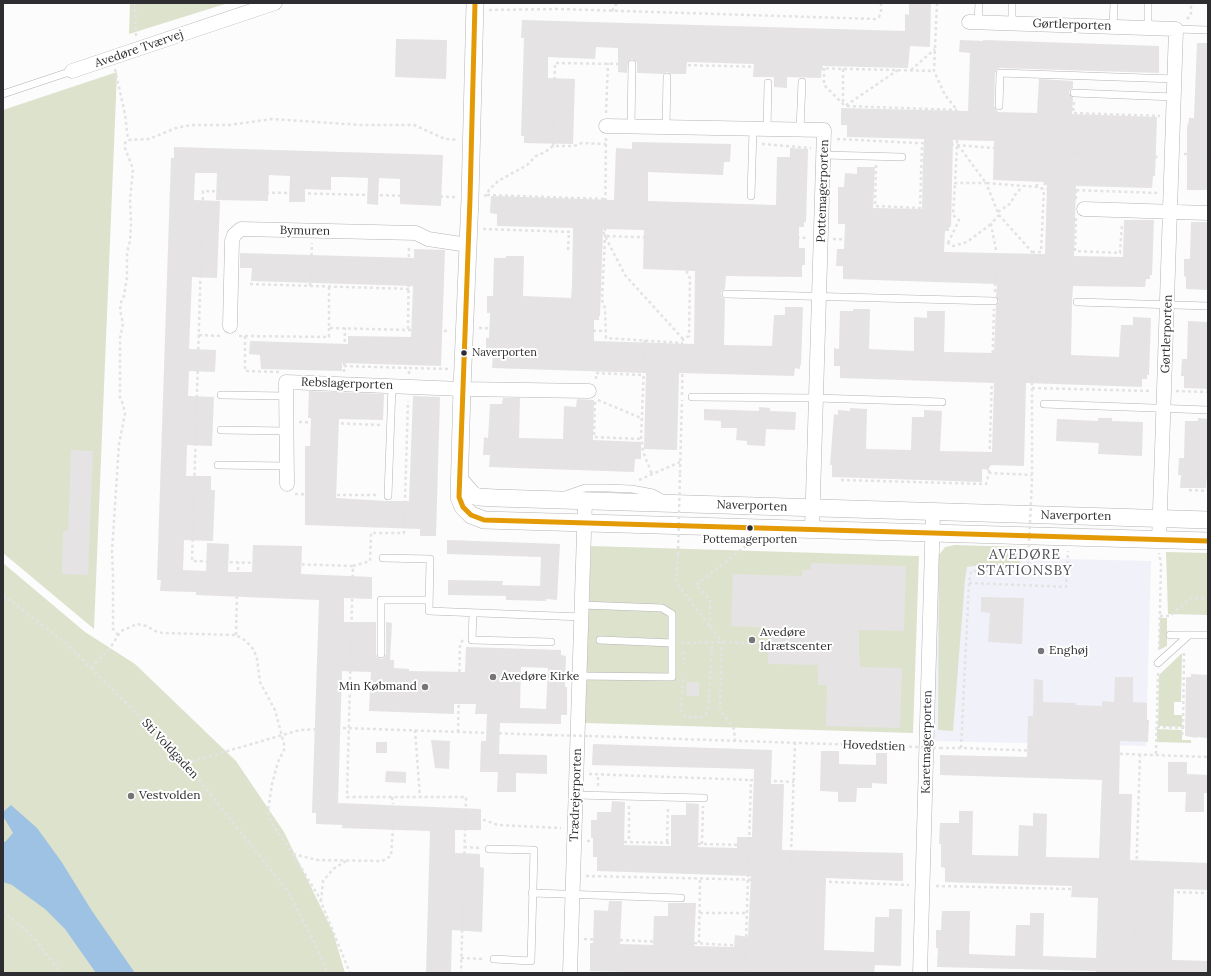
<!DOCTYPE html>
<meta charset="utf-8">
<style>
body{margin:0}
#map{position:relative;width:1211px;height:976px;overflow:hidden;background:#fcfcfc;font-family:Lora,serif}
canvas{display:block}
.frame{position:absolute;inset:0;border:4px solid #2e2e32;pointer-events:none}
</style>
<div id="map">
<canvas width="1211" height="976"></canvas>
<div class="frame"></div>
</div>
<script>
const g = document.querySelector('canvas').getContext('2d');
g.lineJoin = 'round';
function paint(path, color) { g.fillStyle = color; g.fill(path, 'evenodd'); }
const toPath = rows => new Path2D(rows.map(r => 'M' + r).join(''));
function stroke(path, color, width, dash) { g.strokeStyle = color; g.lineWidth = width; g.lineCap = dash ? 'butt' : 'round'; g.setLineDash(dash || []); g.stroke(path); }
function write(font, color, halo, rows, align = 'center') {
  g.font = font + ' Lora,serif'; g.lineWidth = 4; g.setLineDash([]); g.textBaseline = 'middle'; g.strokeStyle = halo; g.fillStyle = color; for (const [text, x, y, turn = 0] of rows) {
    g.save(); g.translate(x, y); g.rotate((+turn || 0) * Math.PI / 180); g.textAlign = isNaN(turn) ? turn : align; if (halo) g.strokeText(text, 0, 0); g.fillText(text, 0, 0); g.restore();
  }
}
paint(toPath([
 [936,556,1151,561,1146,746,932,741]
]), '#f1f1f9');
paint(toPath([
 [130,3,225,3,225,4,129,34],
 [117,72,94,629,3,553,3,110],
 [955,545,1022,547,1020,565,973,566,967,567,965,580,953,731,938,730,939,555,945,547],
 [591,546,919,556,913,733,585,723],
 [1166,552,1208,553,1208,615,1168,614],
 [3,563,85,632,135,664,236,761,284,832,333,932,345,973,3,973],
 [1160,618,1167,618,1167,646,1159,650],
 [1182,653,1181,702,1174,702,1174,715,1182,715,1182,727,1158,726,1159,675],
 [1157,729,1182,730,1182,740,1191,740,1191,743,1157,742]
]), '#dde2cc');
paint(toPath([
 [11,805,37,828,61,861,92,911,135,973,96,973,65,929,45,909,12,885,3,882,3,843,6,841,13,833,3,816,3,812]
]), '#9ec2e4');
paint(toPath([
 [909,3,931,3,930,47,910,46,908,68,822,66,821,78,787,77,787,88,774,87,774,77,753,77,754,64,687,62,686,74,671,74,667,72,663,74,639,73,637,73,637,62,632,59,628,62,627,73,618,72,618,48,596,47,595,59,548,57,548,78,575,79,573,144,524,143,524,136,521,136,524,38,521,38,522,20,905,31,905,14,909,15],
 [396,39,447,40,446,79,395,77],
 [960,40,983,41,983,40,1159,46,1159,73,1000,68,997,69,995,73,994,106,998,112,1037,113,1039,79,1073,81,1073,88,1070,90,1069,93,1073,98,1072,114,1157,117,1155,176,1153,176,1152,188,1076,186,1074,256,1123,257,1124,220,1154,220,1152,275,1150,275,1150,279,1146,279,1145,287,1073,286,1072,302,1071,355,1119,357,1121,325,1133,325,1133,317,1151,318,1149,375,1147,375,1147,379,1142,379,1142,387,1026,383,1024,466,989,465,989,470,982,469,982,482,832,477,832,465,830,465,834,414,838,415,838,410,850,411,850,408,867,409,866,449,911,450,912,417,924,417,924,410,942,411,940,451,992,452,994,383,840,378,840,366,834,366,834,348,839,349,840,311,853,311,853,309,870,309,869,349,914,351,914,317,927,318,927,311,945,311,944,352,994,353,996,305,999,302,996,297,997,284,843,279,843,266,836,266,837,249,844,249,845,224,838,224,838,187,844,187,845,173,857,174,857,167,875,167,873,208,922,209,923,159,924,139,847,137,847,125,841,125,841,108,968,111,970,53,959,52],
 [953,140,994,141,993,180,1044,182,1043,185,1047,185,1045,254,944,252,945,231,949,231,949,227,951,227],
 [1197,43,1208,43,1208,190,1187,190,1187,125,1188,125,1189,118,1194,118],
 [632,142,731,144,730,162,724,162,723,175,648,172,648,201,776,205,777,157,790,157,790,148,808,149,806,222,804,222,804,227,799,227,799,248,805,248,805,265,802,265,802,277,726,276,725,289,722,291,721,293,722,297,725,299,724,345,772,346,774,315,785,315,785,307,803,307,801,365,800,365,800,369,795,368,794,376,679,373,677,450,644,449,646,373,492,368,493,355,486,355,486,338,489,338,490,313,487,313,487,296,493,296,494,258,506,258,506,256,524,256,523,296,571,298,572,285,573,228,497,226,497,214,490,213,491,196,614,200,616,148,632,149],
 [603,229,644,230,643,269,695,271,694,344,594,341,594,320,599,320,599,316,600,316],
 [174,147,443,155,441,206,400,204,400,179,379,178,378,205,367,204,368,178,344,177,331,177,331,190,305,189,305,202,289,202,290,176,269,175,268,201,216,200,217,173,195,173,194,200,220,201,217,278,192,277,189,349,216,350,215,372,189,371,188,396,214,397,212,446,187,445,186,476,211,476,211,490,215,490,213,541,184,540,183,570,206,571,207,543,229,544,228,572,252,572,253,545,302,546,301,574,372,577,372,599,344,598,344,622,376,622,376,654,377,657,381,659,384,658,386,654,386,622,392,623,390,660,394,660,394,668,409,669,409,671,465,672,466,647,561,650,561,655,566,656,565,687,567,687,567,715,561,715,561,724,500,723,499,754,547,755,547,774,516,773,516,792,497,792,498,772,480,772,481,741,486,741,487,714,475,714,476,704,454,704,454,714,369,711,371,672,342,671,338,803,481,809,481,830,455,830,455,853,480,854,480,867,484,868,482,932,452,930,451,973,426,973,430,831,341,828,343,825,316,824,316,813,312,813,319,600,196,595,196,592,160,591,161,580,157,580,160,488,171,158,174,158],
 [521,667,548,668,546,709,520,708],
 [1191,222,1208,222,1208,290,1186,289,1186,277,1184,276,1184,259,1190,259],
 [414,249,445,250,441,366,342,363,342,371,261,369,260,355,249,354,250,341,348,344,348,336,411,337,413,286,251,281,252,268,240,268,240,253,414,258],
 [1188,321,1208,322,1208,389,1184,388,1184,376,1181,376,1182,359,1187,359],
 [309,391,384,394,383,420,339,419,336,498,387,501,409,501,413,396,440,397,436,536,420,536,420,529,305,525,305,446,310,446,311,418,308,418],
 [503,398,520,398,519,438,563,439,564,406,576,407,577,399,594,400,593,440,641,442,641,459,635,459,634,472,489,467,490,455,483,455,484,437,488,438,490,404,502,404],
 [759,407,770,408,770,411,796,412,795,430,766,429,765,446,747,445,747,441,736,440,737,428,721,428,721,421,704,420,704,409,759,411],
 [1098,418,1112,418,1112,421,1143,422,1142,456,1098,454,1099,443,1056,441,1057,419,1098,421],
 [1198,418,1208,419,1208,476,1207,476,1206,488,1180,488,1181,475,1178,475,1179,458,1184,458,1185,421,1198,421],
 [71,450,93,451,88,575,62,574,63,531,68,531],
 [447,540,560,544,557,600,546,599,546,601,506,600,506,596,448,595,448,580,503,581,502,585,540,586,541,557,447,554],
 [811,563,906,566,904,631,859,630,859,657,860,657,860,667,902,668,900,728,826,726,827,685,818,685,818,665,768,664,769,628,731,626,733,574,802,576,802,570,811,570],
 [981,597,1024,598,1022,644,988,642,990,613,981,612],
 [1191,674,1208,675,1208,738,1197,737,1197,738,1185,736,1186,677,1191,677],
 [1115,677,1133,677,1133,702,1147,703,1147,720,1149,720,1148,742,1120,741,1119,794,1132,794,1130,860,1208,863,1208,890,1174,889,1172,960,1208,961,1208,973,1096,973,1096,971,937,967,938,948,936,948,936,930,941,930,942,911,970,911,969,954,1015,956,1016,925,1030,925,1030,913,1044,913,1043,956,1096,958,1098,898,1071,897,1072,886,945,882,945,868,941,867,941,844,939,844,940,823,959,823,959,811,973,811,972,855,1018,856,1019,825,1033,826,1033,813,1047,814,1046,857,1099,858,1102,780,940,775,940,755,1027,757,1028,716,1033,716,1034,679,1043,680,1043,702,1076,703,1076,705,1102,706,1102,701,1114,702],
 [687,682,699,682,699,696,686,696],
 [431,740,450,741,449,769,435,768],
 [376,742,387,742,387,753,376,753],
 [593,744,772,750,771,784,784,784,782,850,903,853,903,881,826,878,824,950,874,952,875,917,889,917,889,909,902,909,901,966,875,965,874,973,665,973,590,971,590,943,593,943,594,910,608,911,609,901,622,901,620,944,653,945,654,916,668,916,668,903,696,903,694,946,734,947,735,935,748,937,751,876,597,871,597,857,593,857,593,838,591,838,591,820,597,820,597,812,611,812,612,801,625,802,624,845,671,846,671,815,686,815,686,803,699,804,698,847,737,848,737,837,752,837,754,769,592,765],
 [821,751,839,751,839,764,876,765,876,753,887,753,887,784,872,783,872,788,857,788,856,802,838,802,838,792,820,791],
 [1168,762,1187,762,1187,774,1208,775,1208,793,1204,793,1204,812,1185,812,1186,792,1168,792],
 [386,771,406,772,406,783,385,782]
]), '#e5e3e4');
const service = toPath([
 [978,22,979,3],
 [1012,23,1012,3],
 [1113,27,1114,3],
 [1148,28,1148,3],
 [1176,29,1208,30],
 [1074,93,1174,97],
 [3,94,72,71],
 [999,106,1000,73,1175,79],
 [631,126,632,64],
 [666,127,667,77],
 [767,129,768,83],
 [800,130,802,82],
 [824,155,902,157],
 [751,196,753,129],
 [726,294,994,301],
 [1077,302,1208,306],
 [221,395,286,396],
 [692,397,816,398,942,402],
 [1044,404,1208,410],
 [221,430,286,431],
 [218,465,286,466],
 [565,495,585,488,606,488,632,489,653,493,664,499],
 [388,496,392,386],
 [383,558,430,559,429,611,582,617],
 [473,613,472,640,551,642],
 [1170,635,1208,635],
 [600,640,672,643],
 [381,654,381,600,429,600],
 [1158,663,1189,635],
 [580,676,672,677,672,614,662,608,582,605],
 [576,795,704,798],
 [489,849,534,850,531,961,494,959],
 [532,893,681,898]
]);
const minor = toPath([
 [969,22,1176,29,1159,540],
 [72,71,275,3],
 [606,126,824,130,812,529],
 [1084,209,1208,213],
 [230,326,232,241,234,235,241,229,416,233,428,239,468,245],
 [287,484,286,382,462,389,589,391],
 [570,973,585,501],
 [920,973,933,512]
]);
const tertiary = toPath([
 [475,3,470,198,462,389,459,497,463,507,471,515,484,520,1208,541],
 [459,479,473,495,478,497,496,498,1208,520]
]);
stroke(service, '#b4b4b6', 8);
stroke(minor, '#b4b4b6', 15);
stroke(tertiary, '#b4b4b6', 18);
stroke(toPath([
 [135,3,136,36],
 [937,3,934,71,945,95,957,110,957,145,955,183,986,183,999,215,1032,252,1032,480],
 [489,10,559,9,875,19,879,17,881,13,881,3],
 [612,11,617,3],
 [1187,19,1191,15,1191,3],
 [640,64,934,71],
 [824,68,824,85,845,106],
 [115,69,125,114,128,140],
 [843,69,843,103],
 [898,70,845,106,957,110],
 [911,70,935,49],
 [1074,102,1073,113,1160,116],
 [606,113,608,63],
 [606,138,605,236,602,300,605,308,606,338,683,343],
 [837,139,957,145,1038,152,1159,157],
 [762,144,811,148],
 [958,145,986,183,1037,187,1044,189,1159,193],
 [553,146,555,63,623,64],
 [1184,154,1208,155],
 [876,165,875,206,920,208,922,144],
 [1037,187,1038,152],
 [487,195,605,199],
 [484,196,487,195,489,190,498,181,527,165,536,156,545,152,553,146,574,146,582,143,606,144],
 [455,197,203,191,192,561,353,566,347,797,466,797,461,973],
 [1076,199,1076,190],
 [998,212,1011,203,1014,196,1022,187],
 [1076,218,1075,251,1120,253,1122,223],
 [483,229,605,233],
 [833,239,948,243,953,246,967,242,991,224],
 [948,243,959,220,953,215,955,183],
 [568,250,569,232],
 [1032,252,1041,252,1044,189],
 [250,284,409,289],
 [310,286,312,243],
 [329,287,329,328,450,331],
 [995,292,996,250,991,224,999,215],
 [479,328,606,331],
 [408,329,409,246],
 [199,335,222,336],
 [239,336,245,336,245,371,279,372],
 [245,336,329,337,329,328],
 [683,339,625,275,605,236,729,240,734,235,808,238],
 [645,340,641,439,642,441,643,452,652,474],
 [344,366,409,368],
 [344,372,345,328],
 [409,374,409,368,448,369],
 [596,379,596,373,643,375],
 [1032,388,1151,391],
 [1176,391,1208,392],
 [682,395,683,339,689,336,690,278,687,274,688,238],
 [598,400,641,418],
 [595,402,594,437,641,439],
 [299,422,382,425],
 [680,473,682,400],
 [989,473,994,309],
 [639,480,680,462],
 [841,480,986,484,989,473,1032,475],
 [1189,490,1208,491],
 [295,494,323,495],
 [337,495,378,495],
 [678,555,676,582,722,642,720,710,734,729,735,741],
 [353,566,370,561,371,533,404,533,408,401],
 [238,570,238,562],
 [969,583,1066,587,1068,551],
 [3,595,67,644,186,763,233,823,287,890,316,945,327,973],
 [1160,616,1170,616,1191,598,1208,599],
 [710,627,710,600,696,585,751,542],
 [118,635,113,629,113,576,112,551,119,444,125,414,123,404,120,398,120,338,123,324,120,310,121,302,124,296,127,277,127,253,130,241,131,224,130,200,133,169,125,148,125,143,128,140,149,139,176,128,191,125,229,125,272,119,361,125,414,125,445,139,457,140],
 [236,635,237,592],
 [681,643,722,642,764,644],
 [1159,650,1161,565,1159,553],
 [682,652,684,654,684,664],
 [91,668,110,648,121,631,137,624,147,626,155,631,162,633,236,635,246,641,254,650,257,659,260,682,275,710,284,744,284,750,278,762,272,784,268,811,270,819,275,829,288,846,319,897,350,973],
 [683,679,681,710,686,717,702,717,708,712,712,643],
 [1157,727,1183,728,1182,735],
 [343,728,549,735],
 [1183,728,1184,652],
 [415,730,420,797],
 [458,732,460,644,463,640],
 [589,736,891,746],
 [940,748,961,748,1208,757],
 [961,748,969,583,971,571,1023,570,1028,565],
 [1156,754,1158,673],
 [186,763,300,730,320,729],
 [589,774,751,780],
 [598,786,598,775],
 [392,797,393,804],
 [629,806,629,842],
 [465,819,484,820,498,825,561,828],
 [587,841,611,841],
 [624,842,685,843],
 [667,842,668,807],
 [698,844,748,845],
 [702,844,703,806],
 [464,847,481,848],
 [293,854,317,860,382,861,391,856,393,827],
 [586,876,768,880],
 [781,880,909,885],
 [936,886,1115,890],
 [1129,891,1208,893],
 [321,901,323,881,333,869,346,861],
 [3,911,34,938,61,973],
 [700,913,746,913],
 [584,939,608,940],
 [620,940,682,943],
 [694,943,745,946],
 [699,943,700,878],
 [461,958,485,959],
 [745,973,751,780,794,782],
 [789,973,790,881,795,743],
 [1133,973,1140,754]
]), '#e3e3e4', 2.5, [3, 3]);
stroke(service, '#fff', 7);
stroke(minor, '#fff', 14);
stroke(tertiary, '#fff', 17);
stroke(toPath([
 [678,555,680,473],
 [1028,565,1032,480],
 [549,735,589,736],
 [891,746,940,748]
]), '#e3e3e4', 2.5, [3, 3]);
stroke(toPath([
 [475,3,470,198,459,497,463,507,471,515,484,520,1208,541]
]), '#e39a05', 5);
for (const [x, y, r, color] of [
 [464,353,3.5,"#2e2e32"],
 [750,528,3.5,"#2e2e32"],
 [752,640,4,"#767679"],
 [1041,651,4,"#767679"],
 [493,677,4,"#767679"],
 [425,687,4,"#767679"],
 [131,796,4,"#767679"]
]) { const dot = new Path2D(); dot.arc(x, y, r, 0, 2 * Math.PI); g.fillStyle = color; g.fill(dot); stroke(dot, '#fff', 1.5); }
write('11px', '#2e2e32', '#fff', [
 ["Naverporten",472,353],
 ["Pottemagerporten",750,540,"center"]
], 'left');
write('12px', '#2e2e32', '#fff', [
 ["Gørtlerporten",1072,25,2],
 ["Avedøre Tværvej",139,49,-19],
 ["Pottemagerporten",823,191,-88],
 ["Bymuren",305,231,1],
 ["Gørtlerporten",1167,334,-88],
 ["Rebslagerporten",347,384,2],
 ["Naverporten",752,506,2],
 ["Naverporten",1076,516,1],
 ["Karetmagerporten",927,742,-89],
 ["Hovedstien",874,746,2],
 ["Sti Voldgaden",170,749,47],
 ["Trædrejerporten",576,795,-88]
]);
write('12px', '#2e2e32', '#fff', [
 ["Avedøre",760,633],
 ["Idrætscenter",760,647],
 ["Enghøj",1049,651],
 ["Avedøre Kirke",501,677],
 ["Min Købmand",417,687,"right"],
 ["Vestvolden",139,796]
], 'left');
g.letterSpacing = '1px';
write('14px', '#4f4f57', '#fff', [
 ["AVEDØRE",1025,555],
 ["STATIONSBY",1025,571]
]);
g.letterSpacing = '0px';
</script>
